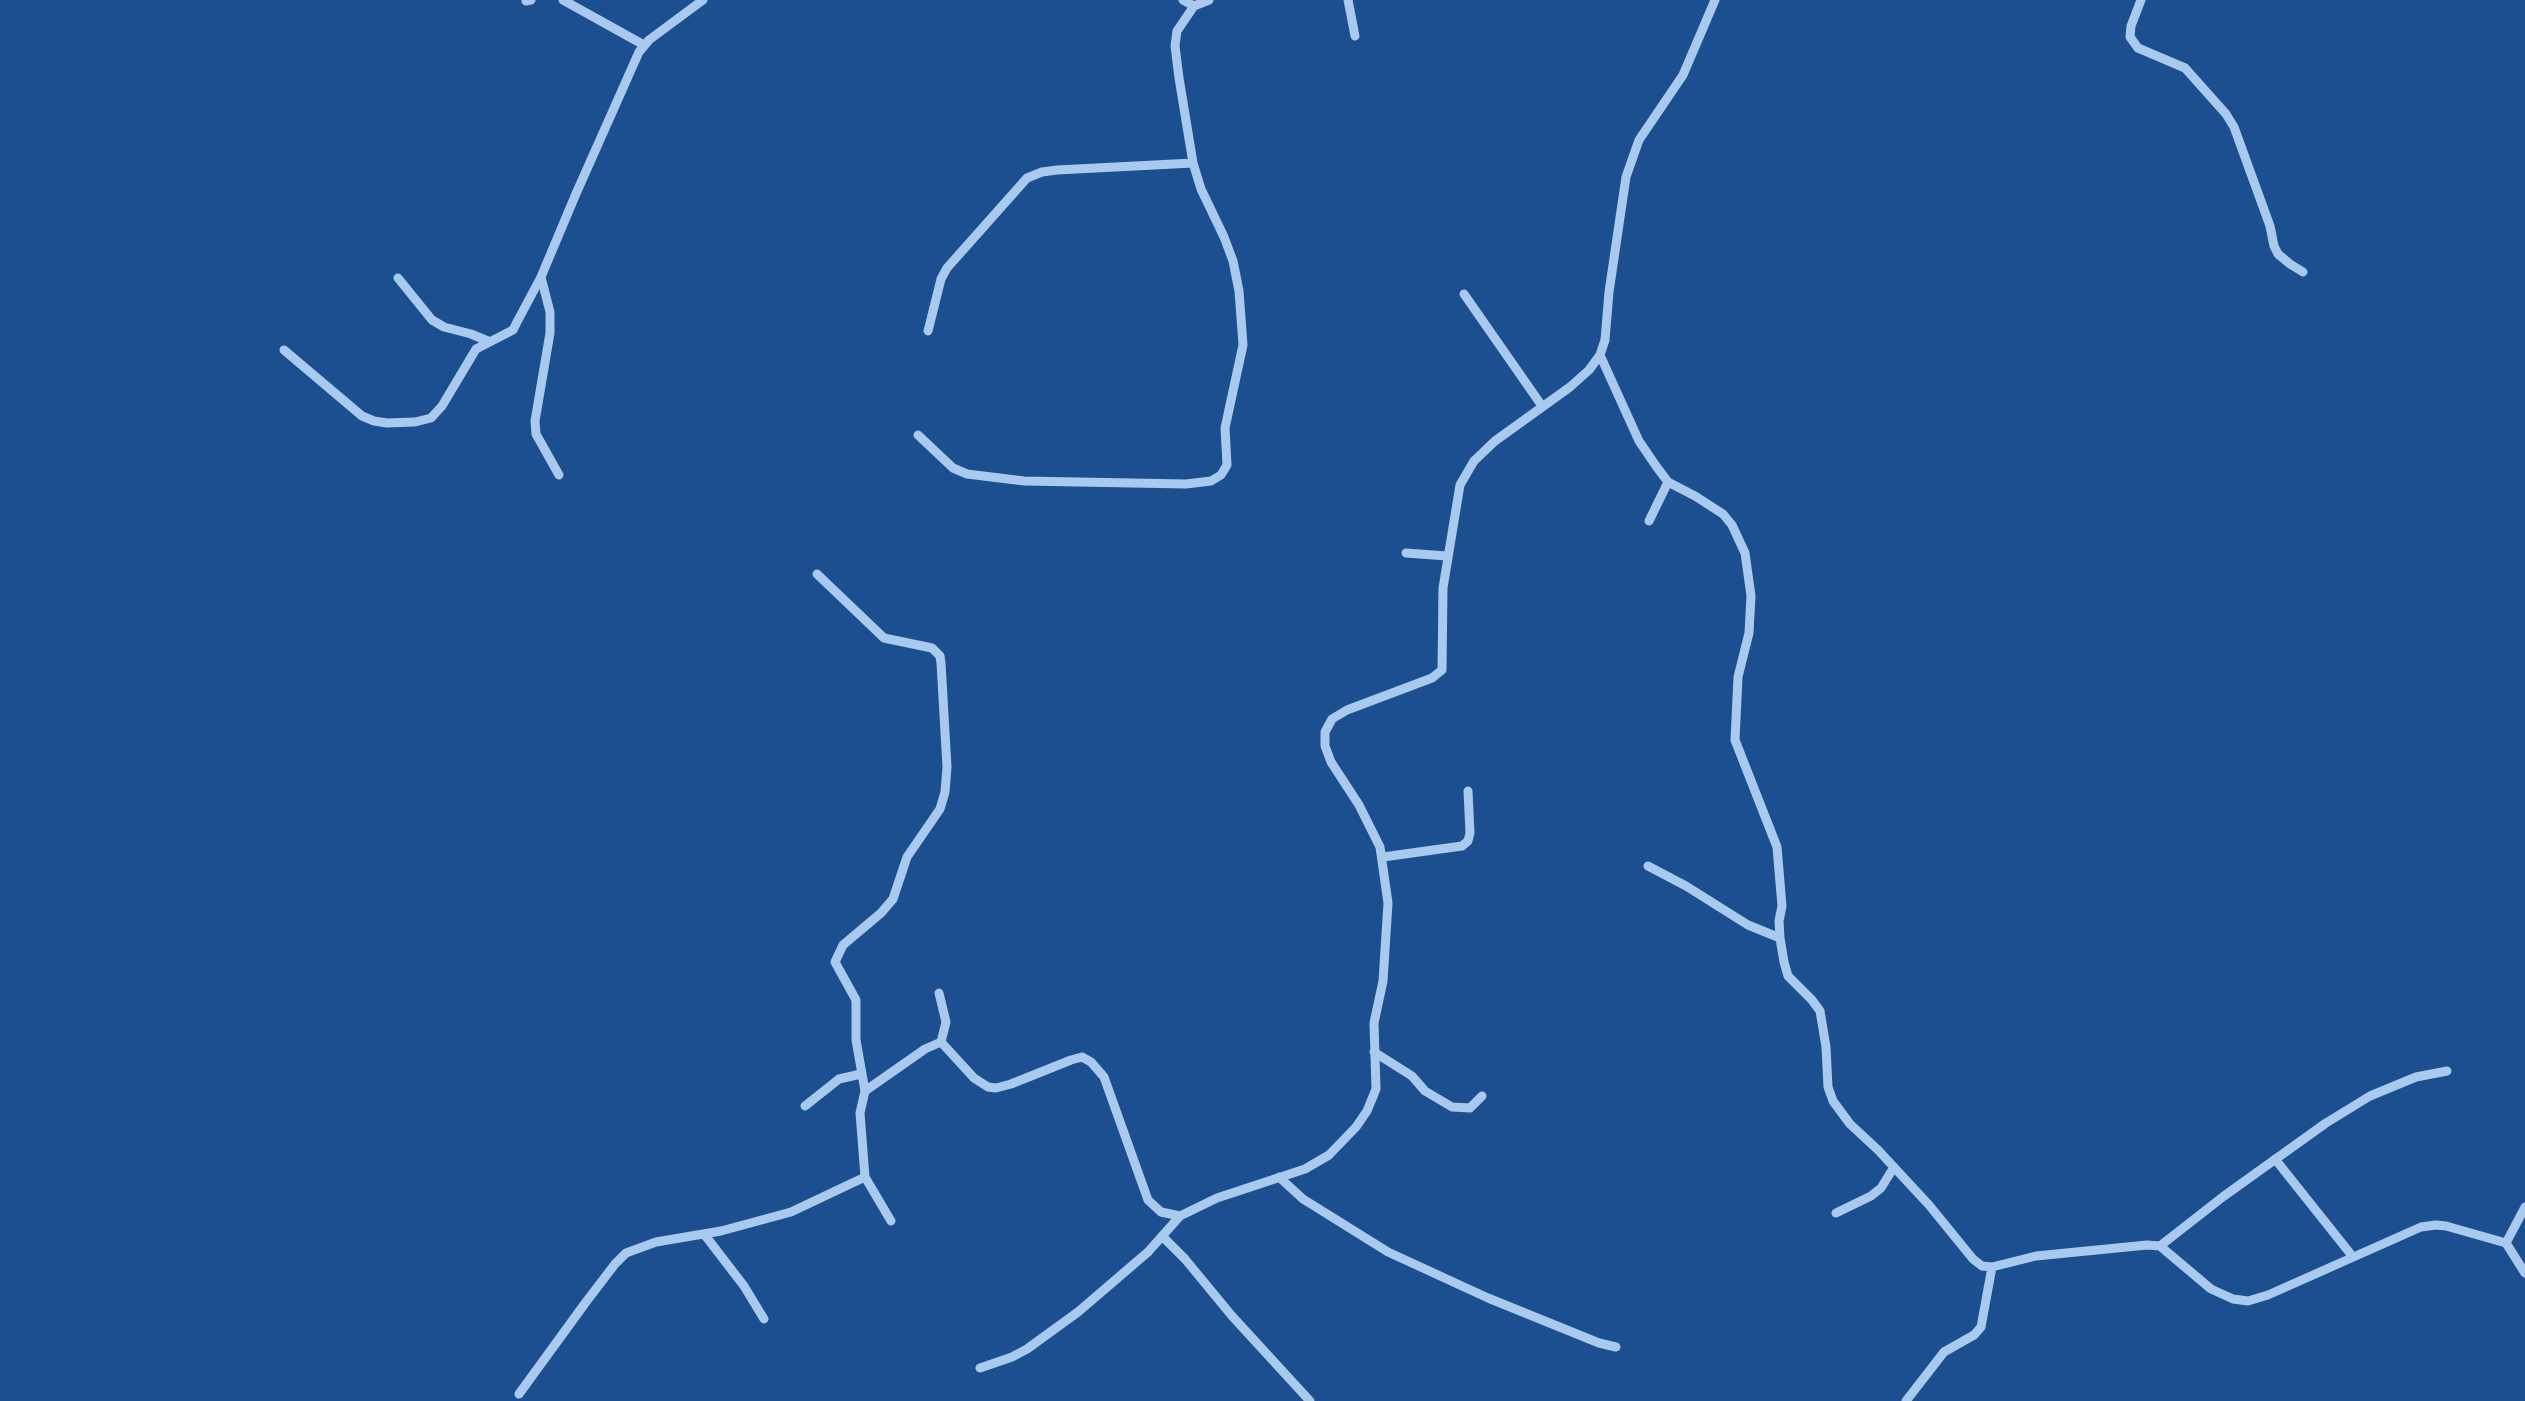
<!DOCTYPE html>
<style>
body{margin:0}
canvas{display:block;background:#1b4f8f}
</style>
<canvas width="2525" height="1401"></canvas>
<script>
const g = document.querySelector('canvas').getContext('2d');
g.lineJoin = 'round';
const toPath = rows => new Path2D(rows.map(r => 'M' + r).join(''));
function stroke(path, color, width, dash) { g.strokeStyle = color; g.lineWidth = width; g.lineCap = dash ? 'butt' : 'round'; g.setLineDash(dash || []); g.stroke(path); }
stroke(toPath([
 [563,0,644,45],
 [1183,0,1194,6,1209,0],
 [1348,0,1355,36],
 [2141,0,2131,26,2130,37,2138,48,2185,68,2226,114,2234,127,2270,226,2274,246,2278,254,2290,264,2303,272],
 [526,1,531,0],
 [541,277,550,312,550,333,535,421,536,434,559,475],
 [398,278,432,320,444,327,471,334,488,341],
 [1464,294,1542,406],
 [928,331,941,279,947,268,1027,178,1042,172,1057,170,1193,163],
 [284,350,362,416,374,421,387,423,415,422,431,418,442,406,476,349,513,330,517,322,541,277,575,196,639,52,649,40,703,0],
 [1600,355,1639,441,1656,466,1668,482,1695,496,1723,514,1732,525,1745,553,1751,596,1749,633,1738,677,1735,740,1777,847,1782,906,1779,921,1780,938,1784,962,1788,976,1812,1000,1820,1011,1826,1047,1828,1087,1833,1101,1850,1124,1878,1150,1929,1205,1973,1259,1982,1266,1992,1267,2036,1256,2147,1245,2160,1246,2211,1289,2233,1299,2248,1301,2268,1295,2421,1227,2436,1225,2446,1226,2506,1243,2525,1273],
 [918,435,953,468,967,474,1024,481,1186,484,1211,481,1221,475,1227,465,1225,428,1243,345,1239,291,1233,261,1224,237,1201,189,1193,163,1179,78,1175,46,1177,31,1194,6],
 [1649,521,1668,482],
 [1406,553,1447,556],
 [817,574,884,638,932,648,940,656,941,663,947,767,945,792,940,809,907,857,893,899,881,913,843,945,835,962,856,1000,856,1040,865,1091],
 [1383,857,1462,846,1468,841,1470,833,1468,791],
 [1648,866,1686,886,1748,925,1780,938],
 [939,993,946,1022,941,1042],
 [1374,1052,1412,1076,1425,1091,1452,1107,1470,1108,1482,1096],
 [805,1106,839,1079,861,1074],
 [2275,1159,2353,1257],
 [865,1177,891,1221],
 [1279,1177,1303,1199,1388,1252,1488,1298,1599,1343,1616,1347],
 [1836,1213,1871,1196,1881,1188,1894,1167],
 [704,1234,744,1286,764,1319],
 [1162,1236,1185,1259,1232,1316,1310,1401],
 [2506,1243,2525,1207],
 [2160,1246,2224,1196,2326,1123,2370,1096,2416,1077,2447,1071],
 [980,1368,1012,1357,1027,1349,1078,1312,1148,1252,1180,1216],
 [519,1394,586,1302,615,1264,626,1253,656,1242,721,1231,791,1212,865,1177,860,1113,865,1091,925,1049,941,1042,974,1078,988,1087,996,1088,1011,1084,1071,1060,1082,1057,1091,1062,1104,1077,1148,1200,1161,1212,1180,1216,1217,1198,1305,1169,1329,1155,1356,1127,1367,1111,1376,1089,1374,1023,1383,981,1388,903,1380,847,1359,805,1331,762,1325,746,1325,732,1332,719,1347,710,1432,678,1442,670,1443,588,1460,485,1474,461,1495,441,1570,387,1589,370,1600,355,1605,340,1609,292,1626,177,1639,140,1683,75,1715,0],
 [1906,1401,1944,1352,1974,1335,1981,1327,1992,1267]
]), '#a9c9ee', 9);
</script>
